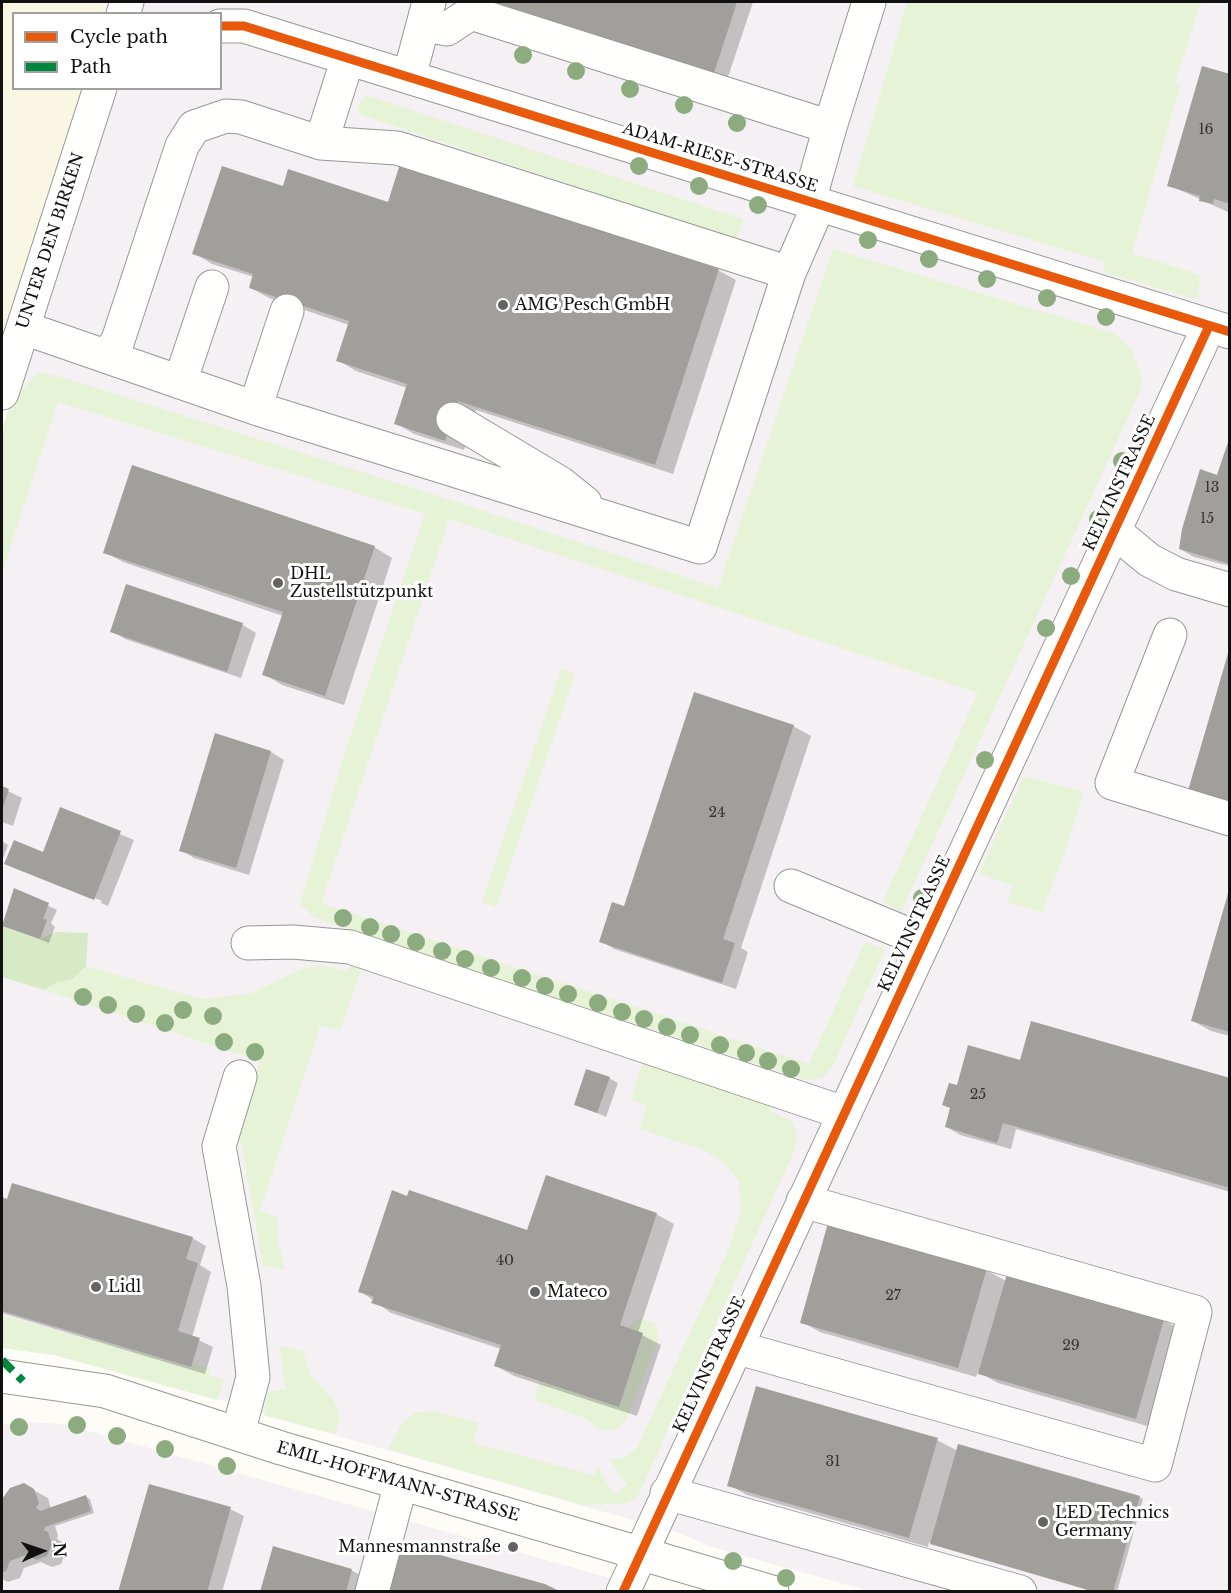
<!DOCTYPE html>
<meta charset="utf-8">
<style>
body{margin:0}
#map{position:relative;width:1231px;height:1593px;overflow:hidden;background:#fdfcf7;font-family:"Libre Baskerville",serif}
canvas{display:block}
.frame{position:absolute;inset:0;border:3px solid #111;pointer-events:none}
.legend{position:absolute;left:12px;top:12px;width:210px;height:78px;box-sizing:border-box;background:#fff;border:2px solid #a0a0a0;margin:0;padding:8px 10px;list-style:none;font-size:18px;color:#111}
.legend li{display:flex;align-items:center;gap:12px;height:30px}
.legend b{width:30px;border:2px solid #a0a0a0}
.north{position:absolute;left:12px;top:1521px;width:60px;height:60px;-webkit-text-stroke:4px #fff;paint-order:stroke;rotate:87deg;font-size:16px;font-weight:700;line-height:24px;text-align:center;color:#111}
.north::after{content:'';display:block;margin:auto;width:21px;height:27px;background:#111;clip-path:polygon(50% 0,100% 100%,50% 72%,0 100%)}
</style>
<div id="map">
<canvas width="1231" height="1593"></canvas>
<div class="frame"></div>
<ul class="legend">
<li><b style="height:8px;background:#e8590c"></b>Cycle path</li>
<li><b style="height:8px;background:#00873e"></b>Path</li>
</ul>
<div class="north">N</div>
</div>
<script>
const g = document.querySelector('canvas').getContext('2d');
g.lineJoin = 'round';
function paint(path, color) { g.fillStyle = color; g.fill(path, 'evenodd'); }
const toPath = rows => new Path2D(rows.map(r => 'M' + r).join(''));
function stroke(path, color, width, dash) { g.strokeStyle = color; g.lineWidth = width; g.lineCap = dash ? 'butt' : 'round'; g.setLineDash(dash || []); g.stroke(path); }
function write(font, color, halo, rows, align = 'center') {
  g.font = font + ' "Libre Baskerville",serif'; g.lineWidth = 6; g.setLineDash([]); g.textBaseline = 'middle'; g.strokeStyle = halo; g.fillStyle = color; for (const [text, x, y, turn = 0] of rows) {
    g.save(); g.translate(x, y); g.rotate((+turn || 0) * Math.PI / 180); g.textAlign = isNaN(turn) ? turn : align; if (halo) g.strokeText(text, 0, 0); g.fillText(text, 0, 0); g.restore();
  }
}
paint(toPath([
 [141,2,907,2,853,186,1189,2,1229,2,1229,1591,869,1591,709,1546,682,1534,264,1415,218,1399,54,1355,2,1348,2,430,113,89,220,88,220,14,137,13],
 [30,1422,64,1424,656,1591,2,1591,2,1424]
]), '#f5f0f3');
paint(toPath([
 [2,2,111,2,107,13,14,14,14,88,84,89,2,346]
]), '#f9f7e4');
paint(toPath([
 [907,2,1201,2,1175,83,1180,85,1132,253,1200,275,1198,300,1103,272,1105,262,853,186],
 [366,95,743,219,737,240,358,114,359,103],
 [833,249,1114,333,1132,350,1141,377,1140,391,901,912,883,901,978,693,449,519,321,903,809,1064,865,942,885,949,832,1068,821,1079,805,1080,315,918,300,904,345,752,425,514,58,402,2,572,2,430,11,401,39,372,65,378,454,501,718,588],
 [561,669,575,674,496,907,482,902],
 [1024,776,1083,792,1068,843,1042,912,1007,902,1013,886,979,873],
 [321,965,346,971,351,965,362,968,340,1030,320,1026,260,1211,277,1217,279,1245,285,1270,263,1265,239,1131,260,1061,44,990,57,982,71,980,86,966,202,999,252,993,301,969],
 [643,1061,772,1104,770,1111,793,1122,797,1134,795,1149,638,1496,628,1503,582,1505,388,1449,404,1420,418,1412,435,1411,479,1423,473,1443,594,1475,597,1467,614,1494,627,1485,610,1459,623,1459,637,1448,728,1251,741,1211,739,1182,724,1162,701,1149,639,1129,647,1106,631,1099],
 [2,1315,191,1367,193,1363,210,1369,209,1375,224,1380,217,1400,54,1355,2,1348],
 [640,1318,655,1323,659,1338,626,1420,619,1427,613,1430,603,1430,594,1426,587,1419,537,1401,536,1392,540,1381,619,1407,643,1334,627,1328],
 [279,1346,303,1351,310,1375,332,1398,337,1408,339,1421,335,1434,264,1415,268,1392,286,1389]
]), '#e7f3d7');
paint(toPath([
 [2,926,40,939,56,932,88,933,86,966,71,980,57,982,44,990,2,977]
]), '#d8eac5');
paint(toPath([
 [485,2,753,2,727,80],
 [1230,76,1230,213,1169,185],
 [284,188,389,204,718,270,736,280,673,474,476,410,464,450,414,434,396,423,407,388,356,371,338,360,349,325,269,298,251,288,254,277,212,264,194,253],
 [1230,439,1230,566,1194,557,1180,549,1218,477],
 [374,547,392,558,344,705,282,685,264,674,283,616,123,562,105,552],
 [127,586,243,625,256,633,241,678,125,639,112,631],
 [793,726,811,736,741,948,748,952,736,989,614,949,601,941,625,908],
 [271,752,284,760,249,875,194,858,181,850],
 [2,788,22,798,13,826,2,822],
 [61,809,134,840,108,906,101,903,102,901,6,863,44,853],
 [2,841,8,845,2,861],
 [15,890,57,910,51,923,55,927,49,943,3,925],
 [1230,893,1230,1036,1211,1031,1193,1021],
 [1019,1061,1230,1079,1230,1192,1016,1129,1011,1149,960,1135,947,1127,958,1087],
 [609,1078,618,1083,606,1117,576,1104],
 [2,1199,192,1238,206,1246,200,1265,211,1272,192,1337,213,1347,205,1374,2,1313],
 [656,1214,674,1224,638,1333,661,1345,637,1416,514,1376,496,1366,501,1349,391,1313,360,1291,528,1232],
 [986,1270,1006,1281,1164,1320,1182,1331,1154,1428,998,1383,978,1372,976,1377,820,1332,802,1322],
 [757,1388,937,1440,958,1451,1139,1497,1143,1499,1117,1592,1095,1592,929,1542,928,1547,747,1495,729,1485],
 [24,1485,48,1498,51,1509,86,1497,90,1499,94,1513,55,1526,58,1535,57,1539,62,1542,65,1553,61,1564,52,1567,41,1562,24,1568,20,1578,8,1582,2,1579,2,1500],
 [230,1509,244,1516,222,1592,120,1592],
 [351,1570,365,1578,361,1592,261,1592]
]), '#0003');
paint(toPath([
 [493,2,737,2,714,73],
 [1202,66,1230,74,1230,204,1214,199,1213,204,1199,201,1200,196,1167,186],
 [400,164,719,269,655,465,458,401,445,441,394,424,407,384,336,361,349,321,249,288,253,274,192,254,222,166,283,186,288,169,388,202],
 [1230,436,1230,564,1179,549,1182,529,1200,469,1217,475],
 [132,465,375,546,325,696,262,675,283,612,103,553],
 [126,584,243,623,227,672,110,632],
 [1229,650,1230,650,1230,806,1187,794],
 [694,692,794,725,723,939,735,943,722,983,599,942,612,902,624,906],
 [215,733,271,751,236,868,179,851],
 [2,786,9,789,2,811],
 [60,807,121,831,94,900,4,864,14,840,43,852],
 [14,888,49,903,43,919,47,920,40,939,2,926],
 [1229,890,1230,890,1230,1032,1191,1021],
 [1031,1021,1230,1078,1230,1188,1003,1123,997,1143,945,1127,950,1108,942,1105,949,1083,957,1085,968,1045,1020,1060],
 [586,1069,610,1077,597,1113,574,1105],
 [546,1175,657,1213,620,1325,643,1333,619,1407,494,1366,501,1345,371,1303,374,1297,358,1292,392,1190,407,1196,409,1190,527,1230],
 [12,1183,193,1237,186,1259,198,1263,178,1331,200,1338,191,1367,2,1311,2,1197,7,1199],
 [828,1223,987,1268,958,1368,800,1323],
 [1007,1274,1164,1319,1136,1419,978,1374],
 [756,1386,938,1438,909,1538,727,1486],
 [958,1444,1140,1496,1113,1592,1095,1592,930,1544],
 [24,1483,34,1489,39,1503,36,1508,40,1511,86,1495,91,1511,45,1527,44,1530,48,1532,52,1544,47,1556,37,1560,26,1555,10,1561,6,1571,2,1572,2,1499,10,1488],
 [149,1484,231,1507,207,1592,118,1592],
 [397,1543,545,1584,561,1592,383,1592],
 [273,1546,352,1569,346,1592,260,1592]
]), '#a19f9c');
const minor = toPath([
 [123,14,127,2],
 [423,25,447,29,471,13,830,127,809,201],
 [220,26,244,26,1230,332],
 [409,77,429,2],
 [830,127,869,2],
 [321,143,348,58],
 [24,328,255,408,700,547,789,273,819,204],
 [105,356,117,343,182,146,194,127,226,116,241,117,321,143,397,148,789,273],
 [180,382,212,287],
 [2,393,100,88],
 [255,408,287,311],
 [453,419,560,483,585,503],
 [1114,531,1149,560,1176,574,1230,590],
 [1170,635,1112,783,1230,819],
 [791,886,924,941],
 [248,943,293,942,350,947,844,1113],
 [735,1347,1155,1465,1195,1312,803,1201],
 [2,1376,105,1391,281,1448,772,1592],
 [238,1433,253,1377,244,1286,219,1146,240,1077],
 [667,1493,1020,1592],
 [372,1592,401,1483],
 [623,1592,1209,326]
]);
stroke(minor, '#979795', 35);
stroke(minor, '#fffffe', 33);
stroke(toPath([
 [2,1360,23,1381]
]), '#00873e', 8, [15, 8]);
stroke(toPath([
 [220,26,244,26,1230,332],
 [623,1592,1209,326]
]), '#e8590c', 9);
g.fillStyle = '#8cac80';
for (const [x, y] of [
 [523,55],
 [576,71],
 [630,89],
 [684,105],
 [737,123],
 [639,166],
 [699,186],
 [758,205],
 [868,240],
 [929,259],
 [987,279],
 [1047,298],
 [1106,317],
 [1122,461],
 [1098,519],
 [1071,576],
 [1046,628],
 [985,760],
 [922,898],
 [343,918],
 [370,927],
 [391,934],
 [416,942],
 [442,951],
 [465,959],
 [491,968],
 [522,978],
 [545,986],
 [568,994],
 [83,997],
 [598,1003],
 [108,1005],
 [183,1010],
 [622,1012],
 [136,1014],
 [213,1016],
 [644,1019],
 [165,1023],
 [667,1027],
 [690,1035],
 [224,1042],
 [720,1045],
 [255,1052],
 [746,1053],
 [768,1061],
 [791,1069],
 [77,1425],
 [19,1427],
 [117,1436],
 [165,1449],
 [227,1466],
 [733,1561],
 [786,1578]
]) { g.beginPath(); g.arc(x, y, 9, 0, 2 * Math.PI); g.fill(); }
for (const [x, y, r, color] of [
 [503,305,6,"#646362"],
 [278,583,6,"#646362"],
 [96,1287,6,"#646362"],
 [535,1292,6,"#646362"],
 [1043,1522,6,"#646362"],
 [513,1547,6,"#646362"]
]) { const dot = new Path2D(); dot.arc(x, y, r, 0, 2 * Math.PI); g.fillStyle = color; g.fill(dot); stroke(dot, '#fff', 2); }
write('14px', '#353434', null, [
 ["16",1206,130],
 ["13",1212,488],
 ["15",1207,519],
 ["24",717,813],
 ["25",978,1095],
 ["40",505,1261],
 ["27",893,1296],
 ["29",1071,1346],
 ["31",833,1462]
]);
write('16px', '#111', '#fff', [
 ["ADAM-RIESE-STRASSE",720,158,17],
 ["UNTER DEN BIRKEN",51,241,-72],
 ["KELVINSTRASSE",1120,483,-65],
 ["KELVINSTRASSE",915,924,-65],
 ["KELVINSTRASSE",710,1365,-65],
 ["EMIL-HOFFMANN-STRASSE",398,1482,16]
]);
write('16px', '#111', '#fff', [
 ["AMG Pesch GmbH",515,305],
 ["DHL",290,574],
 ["Zustellstützpunkt",290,592],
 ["Lidl",108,1287],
 ["Mateco",547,1292],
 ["LED Technics",1055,1513],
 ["Germany",1055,1531],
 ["Mannesmannstraße",501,1547,"right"]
], 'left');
</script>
